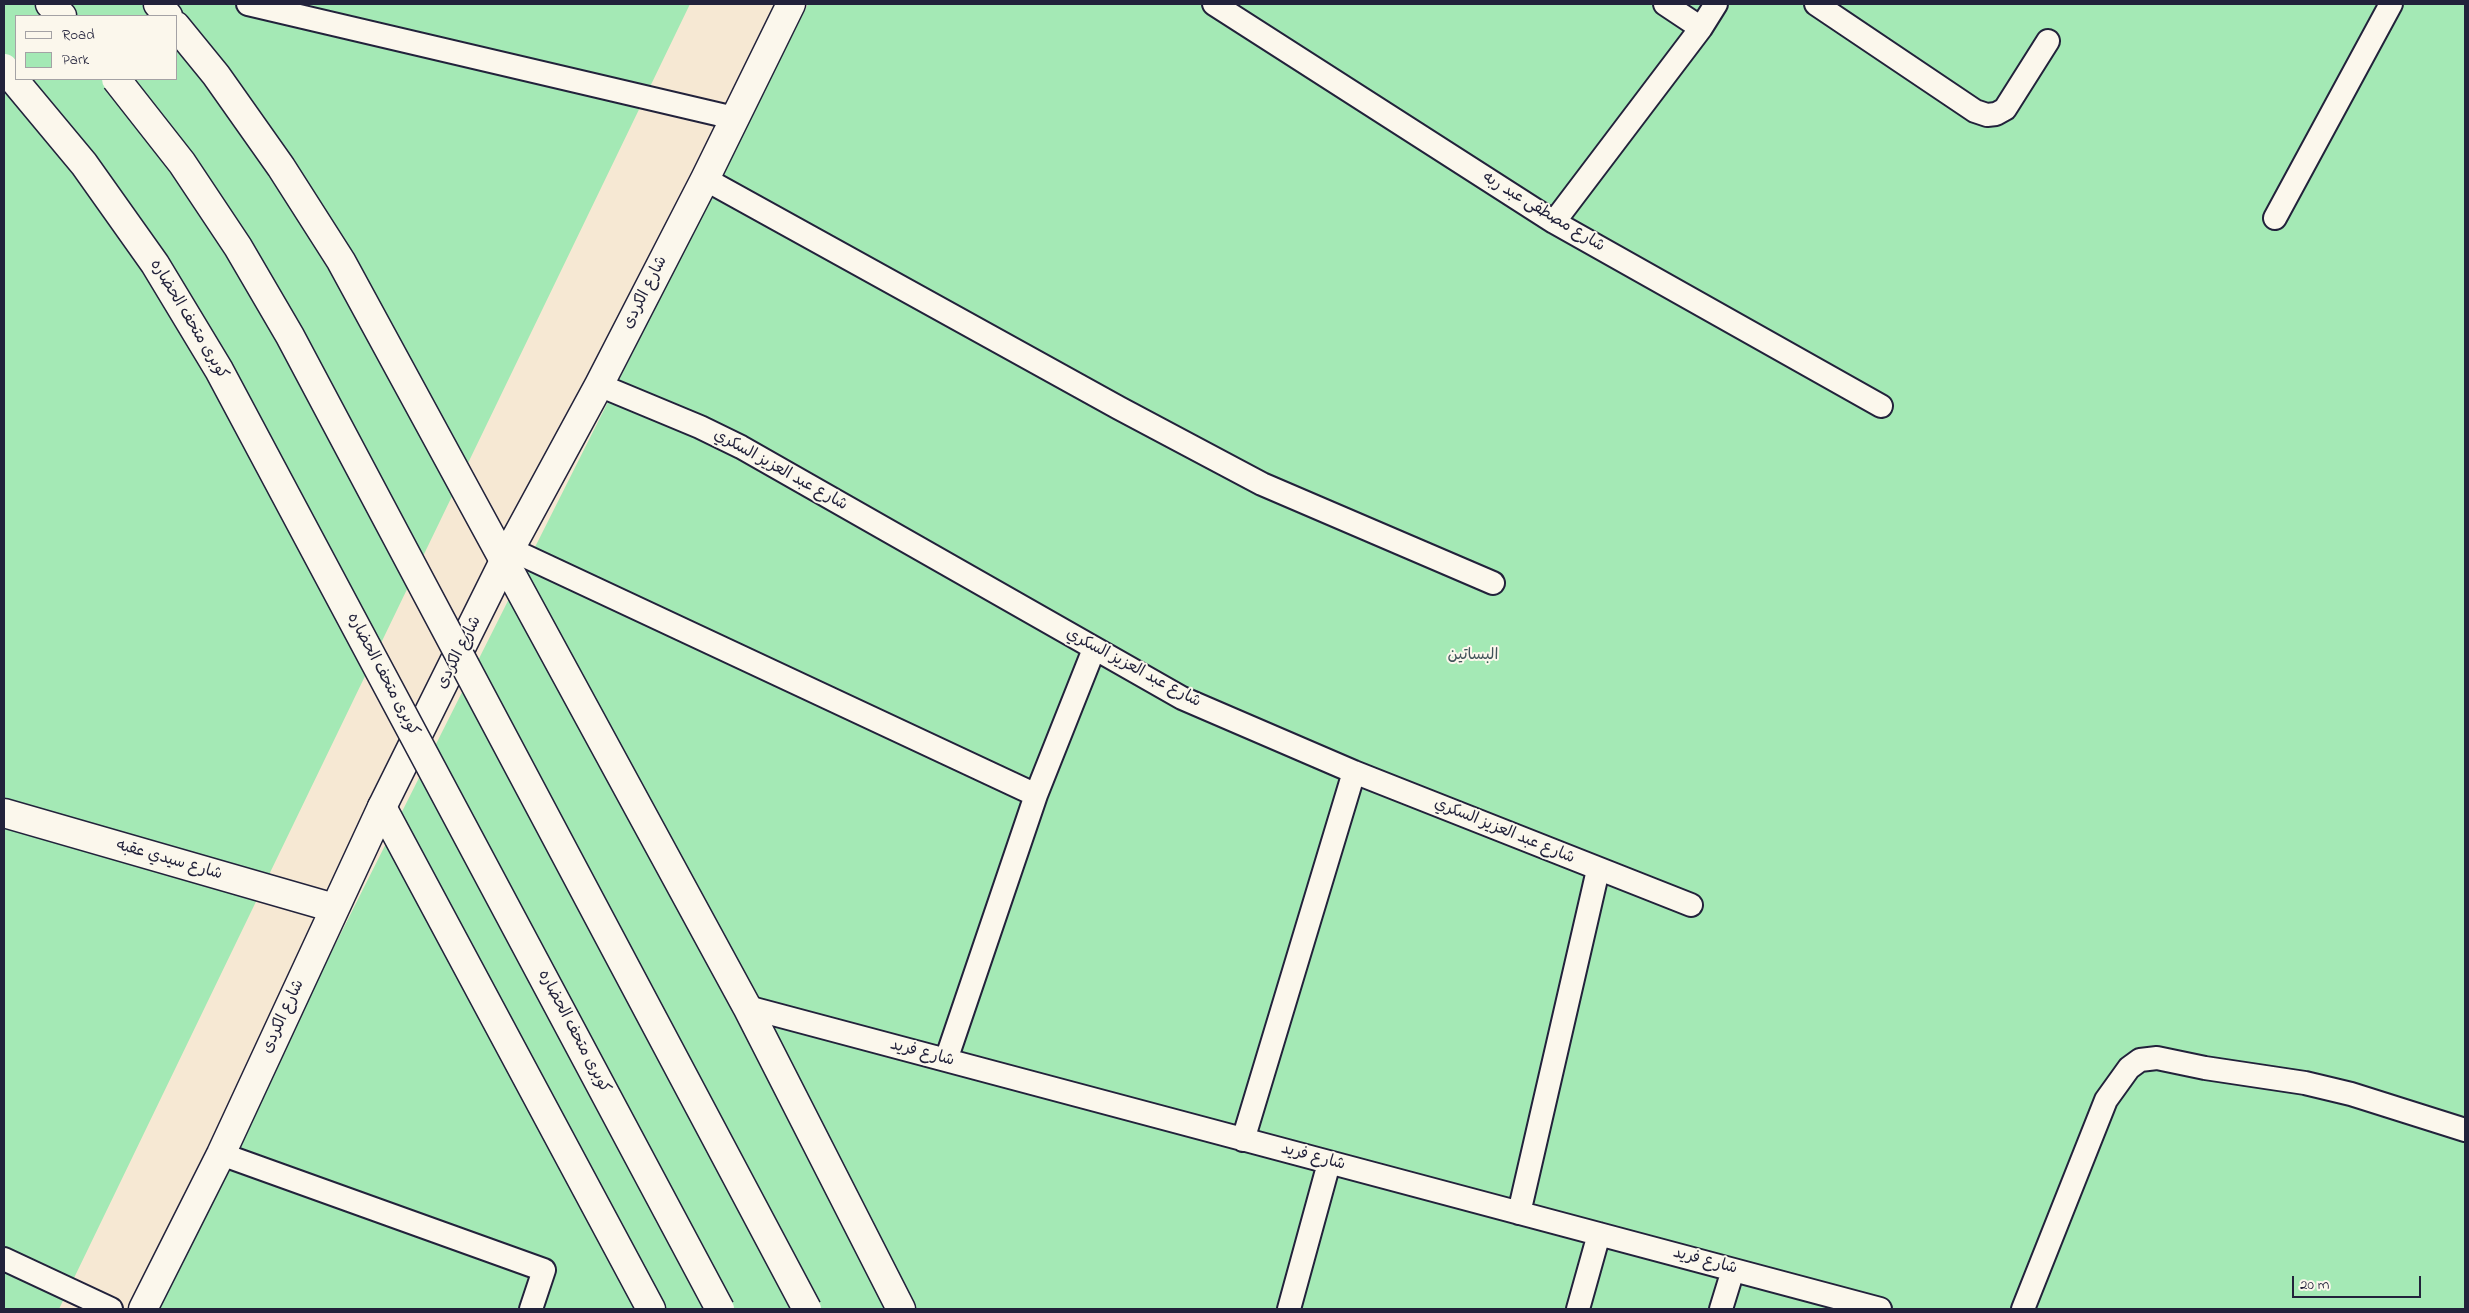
<!DOCTYPE html>
<meta charset="utf-8">
<style>
body{margin:0}
#map{position:relative;width:2469px;height:1313px;overflow:hidden;background:#f6e8d3;font-family:"Indie Flower",sans-serif}
canvas{display:block}
.frame{position:absolute;inset:0;border:5px solid #22223b;pointer-events:none}
.legend{position:absolute;left:15px;top:15px;width:162px;height:65px;box-sizing:border-box;background:#fbf7ec;border:1px solid #a4a2a5;margin:0;padding:6px 9px;list-style:none;font-size:15px;color:#22223b}
.legend li{display:flex;align-items:center;gap:10px;height:25px}
.legend b{width:25px;border:1px solid #a4a2a5}
.scale{position:absolute;left:2292px;top:1276px;width:129px;height:22px;box-sizing:border-box;border:2px solid #22223b;border-top:0;padding-left:6px;font-size:15px;line-height:18px;white-space:nowrap;color:#22223b;-webkit-text-stroke:4px #fbf7ec;paint-order:stroke}
</style>
<div id="map">
<canvas width="2469" height="1313"></canvas>
<div class="frame"></div>
<ul class="legend">
<li><b style="height:6px;background:#fbf7ec"></b>Road</li>
<li><b style="height:14px;background:#a4e9b5"></b>Park</li>
</ul>
<div class="scale">20 m</div>
</div>
<script>
const g = document.querySelector('canvas').getContext('2d');
g.lineJoin = 'round';
function paint(path, color) { g.fillStyle = color; g.fill(path, 'evenodd'); }
const toPath = rows => new Path2D(rows.map(r => 'M' + r).join(''));
function stroke(path, color, width, dash) { g.strokeStyle = color; g.lineWidth = width; g.lineCap = dash ? 'butt' : 'round'; g.setLineDash(dash || []); g.stroke(path); }
function write(font, color, halo, rows, align = 'center') {
  g.font = font + ' "Indie Flower","Playpen Sans Arabic",sans-serif'; g.lineWidth = 4; g.setLineDash([]); g.textBaseline = 'middle'; g.strokeStyle = halo; g.fillStyle = color; for (const [text, x, y, turn = 0] of rows) {
    g.save(); g.translate(x, y); g.rotate((+turn || 0) * Math.PI / 180); g.textAlign = isNaN(turn) ? turn : align; if (halo) g.strokeText(text, 0, 0); g.fillText(text, 0, 0); g.restore();
  }
}
paint(toPath([
 [4,4,690,4,59,1309,4,1309],
 [16,16,176,16,176,79,16,79],
 [808,4,2465,4,2465,1309,152,1309]
]), '#a4e9b5');
const lane = toPath([
 [248,4,734,118],
 [1214,4,1554,222,1881,406],
 [1665,4,1701,28],
 [1816,4,1975,111,1987,115,1996,114,2005,109,2048,41],
 [705,179,1119,408,1262,484,1493,583],
 [2275,218,2391,4],
 [1554,222,1701,28,1716,4],
 [599,385,700,427,741,447,1182,698,1354,772,1691,905],
 [510,549,1036,795],
 [747,1007,1880,1309],
 [946,1060,1036,795,1094,649],
 [1243,1140,1354,772],
 [221,1154,544,1270,531,1309],
 [1519,1213,1598,870],
 [4,1259,111,1309],
 [1289,1309,1329,1163],
 [1578,1309,1599,1234],
 [1721,1309,1733,1270],
 [2023,1309,2106,1100,2129,1068,2140,1060,2157,1058,2205,1068,2305,1083,2351,1094,2465,1130]
]);
const street = toPath([
 [158,4,168,16],
 [176,26,216,75,281,167,341,261,747,1007,901,1309],
 [382,807,651,1309]
]);
const secondary = toPath([
 [4,813,334,908],
 [143,1309,221,1154,382,807,510,549,599,385,705,179,791,4]
]);
const highway = toPath([
 [50,4,62,16]
]);
stroke(lane, '#22223b', 26);
stroke(street, '#22223b', 31);
stroke(secondary, '#22223b', 31);
stroke(highway, '#22223b', 31);
stroke(lane, '#fbf7ec', 22);
stroke(street, '#fbf7ec', 28);
stroke(secondary, '#fbf7ec', 28);
stroke(highway, '#fbf7ec', 28);
const highwayBridge = toPath([
 [4,68,84,164,155,264,219,370,720,1309],
 [116,79,182,163,238,247,290,336,807,1309]
]);
stroke(highwayBridge, '#22223b', 31, []);
stroke(highwayBridge, '#fbf7ec', 28);
write('16px', '#22223b', '#fbf7ec', [
 ["شارع مصطفى عبد ربه",1543,213,31],
 ["شارع الكردى",646,293,-63],
 ["كوبرى متحف الحضاره",188,320,59],
 ["شارع عبد العزيز السكري",780,471,29],
 ["شارع الكردى",460,653,-63],
 ["شارع عبد العزيز السكري",1133,669,28],
 ["كوبرى متحف الحضاره",382,675,62],
 ["شارع عبد العزيز السكري",1504,832,22],
 ["شارع سيدي عقبه",169,861,16],
 ["شارع الكردى",284,1017,-65],
 ["كوبرى متحف الحضاره",573,1032,62],
 ["شارع فريد",922,1054,15],
 ["شارع فريد",1313,1158,15],
 ["شارع فريد",1705,1262,15]
]);
write('16px', '#42545a', '#fbf7ec', [
 ["البساتين",1473,656]
]);
</script>
